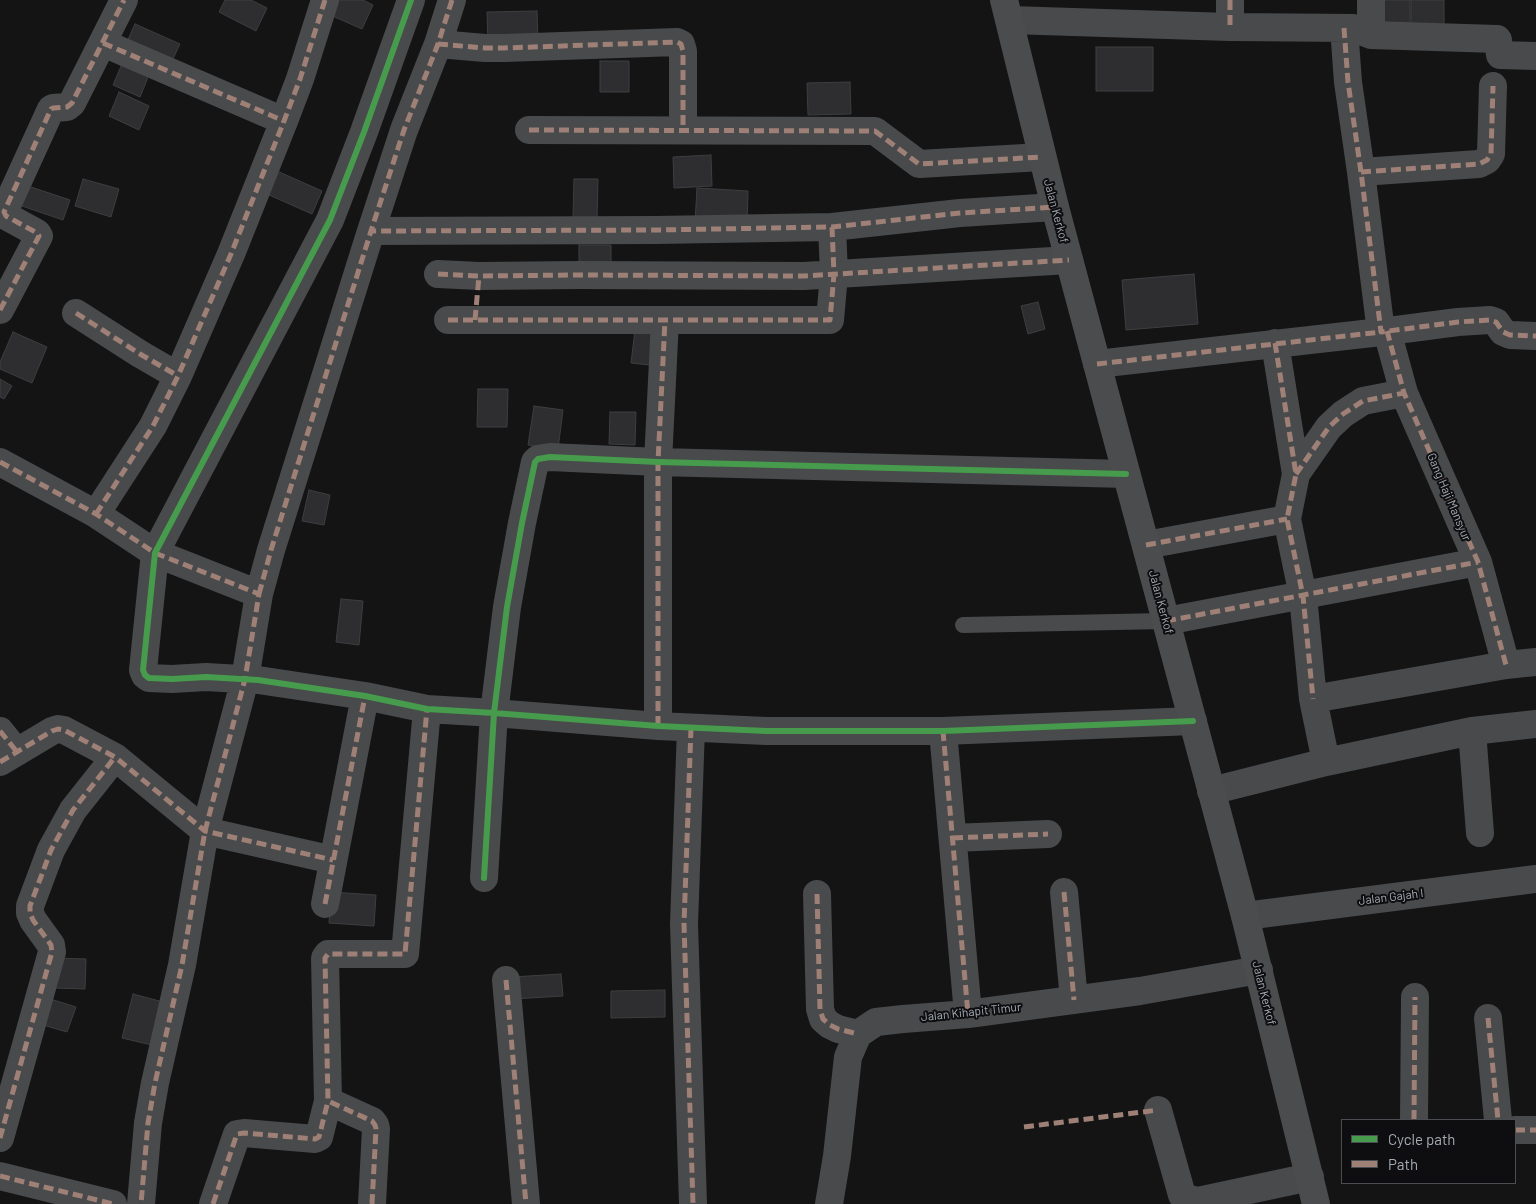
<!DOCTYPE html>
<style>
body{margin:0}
#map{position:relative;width:1536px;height:1204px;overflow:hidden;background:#141414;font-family:Barlow,sans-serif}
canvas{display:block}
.legend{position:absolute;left:1341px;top:1119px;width:175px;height:65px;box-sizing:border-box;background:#0e0e10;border:1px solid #4a4d52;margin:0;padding:6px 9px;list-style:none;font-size:15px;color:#a5acb5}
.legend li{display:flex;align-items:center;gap:10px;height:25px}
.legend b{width:25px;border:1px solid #4a4d52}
</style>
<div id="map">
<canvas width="1536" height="1204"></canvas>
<ul class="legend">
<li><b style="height:6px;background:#469c4c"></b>Cycle path</li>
<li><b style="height:6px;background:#9e8076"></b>Path</li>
</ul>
</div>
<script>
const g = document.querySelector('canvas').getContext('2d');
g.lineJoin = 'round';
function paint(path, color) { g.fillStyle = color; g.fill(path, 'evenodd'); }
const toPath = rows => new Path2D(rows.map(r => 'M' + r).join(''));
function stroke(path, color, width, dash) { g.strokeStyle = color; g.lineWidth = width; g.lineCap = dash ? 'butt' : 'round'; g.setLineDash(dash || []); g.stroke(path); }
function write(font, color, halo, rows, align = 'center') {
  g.font = font + ' Barlow,sans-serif'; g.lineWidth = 4; g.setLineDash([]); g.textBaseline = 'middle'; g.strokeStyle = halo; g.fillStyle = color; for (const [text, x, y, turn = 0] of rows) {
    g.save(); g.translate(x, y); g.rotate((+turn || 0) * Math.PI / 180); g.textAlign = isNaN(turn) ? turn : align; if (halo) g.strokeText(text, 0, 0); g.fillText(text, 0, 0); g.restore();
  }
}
const building = toPath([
 [225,0,251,0,267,8,256,31,219,12,225,0],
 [334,0,363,0,373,5,362,29,328,14,334,0],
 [1377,0,1410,0,1410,26,1376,25,1377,0],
 [1411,0,1444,0,1444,26,1411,25,1411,0],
 [537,11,538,43,488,45,487,12,537,11],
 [135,24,180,44,171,63,126,44,135,24],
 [1096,47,1153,47,1153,91,1096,91,1096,47],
 [600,61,629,61,629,92,600,92,600,61],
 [122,64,149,75,140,97,113,85,122,64],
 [850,82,851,114,808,115,807,83,850,82],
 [119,92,149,106,139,130,109,116,119,92],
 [711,155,712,186,674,188,673,157,711,155],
 [277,171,322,191,312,214,267,194,277,171],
 [83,179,119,189,111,217,75,206,83,179],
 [574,179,598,179,597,219,573,218,574,179],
 [25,185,70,200,63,220,19,205,25,185],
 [697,188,748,191,747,226,695,223,697,188],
 [579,245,611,245,611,267,579,267,579,245],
 [1194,274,1198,324,1126,330,1122,280,1194,274],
 [1038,302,1045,329,1028,334,1021,306,1038,302],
 [635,330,662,335,658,366,631,363,635,330],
 [13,332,47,347,32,383,0,369,0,362,13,332],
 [0,379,12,386,4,399,0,397,0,379],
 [478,389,508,389,507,427,477,427,478,389],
 [534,406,563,410,558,449,528,445,534,406],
 [610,412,636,412,635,445,609,444,610,412],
 [309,490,330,495,324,525,302,521,309,490],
 [341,599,363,601,359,645,336,642,341,599],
 [331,892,376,895,374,926,329,923,331,892],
 [55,958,86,959,85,989,54,988,55,958],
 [561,974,563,996,513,999,512,977,561,974],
 [665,990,665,1017,611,1018,611,991,665,990],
 [133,994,167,1003,156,1046,122,1038,133,994],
 [44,997,76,1007,67,1032,36,1023,44,997]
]);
paint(building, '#2e2e30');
stroke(building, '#3c3e40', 1);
stroke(toPath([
 [963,625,1166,621]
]), '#484a4c', 16);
stroke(toPath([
 [411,0,364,132,330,220,155,553,143,670,145,675,149,678,172,679,206,677,258,680,365,696,427,709,494,713,658,726,766,731,943,731,1193,721],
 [452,0,438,44,404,130,371,231,656,230,832,227,960,213,1055,207],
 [1230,0,1230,27],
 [1371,0,1371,35],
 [1010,20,1230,27,1353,28,1371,35,1497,39,1498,40,1500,55,1536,56],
 [1344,28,1348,82,1361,172,1381,332,1458,322,1490,320,1496,322,1503,332,1510,335,1536,336],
 [103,43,284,121],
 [438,44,485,48,504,48,677,42,681,44,683,51,683,130],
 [529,130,875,131,919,164,1042,157],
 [1361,172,1479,164,1487,160,1491,154,1493,86],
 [438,274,479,276,579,275,804,276,1069,260],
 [0,310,39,236,37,233,6,216,4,212,51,109,53,108,67,107,72,103,124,0],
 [76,313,140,354,178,376],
 [448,320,830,320,834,274,832,227],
 [1387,331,1404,393,1478,562,1506,665],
 [1275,343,1296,474,1287,519,1303,596,1313,699],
 [1097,364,1381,332],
 [0,462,96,514,155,553,259,594,245,679,205,831,182,965,155,1083,148,1123,141,1204],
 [1296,474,1329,427,1343,414,1363,401,1404,393],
 [96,514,153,426,178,376,231,254,284,121,300,79,325,0],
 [1146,545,1287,519],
 [259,594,271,550,371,231],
 [1166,621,1478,562],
 [658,726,658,462,665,320],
 [691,728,684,924,693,1204],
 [0,731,17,752],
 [943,731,968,1014],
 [1472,731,1480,833],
 [0,762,52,731,58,729,64,730,115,757,205,831,333,860],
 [1326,762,1313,699,1506,665,1536,662],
 [1211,791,1326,762,1472,731,1536,724],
 [953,838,1048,834],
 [484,878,494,713,507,607,522,523,535,462,538,459,550,457,658,462,1126,474],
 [1064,892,1074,1000],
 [817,894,820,1009,823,1019,830,1025,838,1029,858,1034],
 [325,904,365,696],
 [1245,916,1536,879],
 [506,980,526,1204],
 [1488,1018,1498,1120],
 [1158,1110,1182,1195,1186,1198,1198,1201,1310,1177],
 [1414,1120,1415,997],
 [1515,1130,1536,1130],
 [0,1138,52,952,51,945,33,920,30,913,30,906,51,850,73,810,115,757],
 [0,1176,113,1204],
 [213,1204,237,1134,244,1133,315,1139,319,1137,328,1101],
 [372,1204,376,1129,375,1125,372,1121,328,1101,325,958,328,954,405,954,427,709],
 [829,1204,837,1156,848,1057,858,1034,876,1022,903,1019,968,1014,1140,991,1259,970]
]), '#484a4c', 28);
stroke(toPath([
 [1004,0,1055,207,1245,916,1316,1204]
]), '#4a4c4e', 28);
stroke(toPath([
 [452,0,438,44,404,130,371,231,656,230,832,227,960,213,1055,207],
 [1230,0,1230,27],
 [1344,28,1348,82,1361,172,1381,332,1458,322,1490,320,1496,322,1503,332,1510,335,1536,336],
 [103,43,284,121],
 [438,44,485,48,504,48,677,42,681,44,683,51,683,130],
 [529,130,875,131,919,164,1042,157],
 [1361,172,1479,164,1487,160,1491,154,1493,86],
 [438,274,479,276,579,275,804,276,1069,260],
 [0,310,39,236,37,233,6,216,4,212,51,109,53,108,67,107,72,103,124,0],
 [76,313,140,354,178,376],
 [448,320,830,320,834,274,832,227],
 [475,320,479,276],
 [1387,331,1404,393,1478,562,1506,665],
 [1275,343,1296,474,1287,519,1303,596,1313,699],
 [1097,364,1381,332],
 [0,462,96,514,155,553,259,594,245,679,205,831,182,965,155,1083,148,1123,141,1204],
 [1296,474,1329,427,1343,414,1363,401,1404,393],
 [96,514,153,426,178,376,231,254,284,121,300,79,325,0],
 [1146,545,1287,519],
 [259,594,271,550,371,231],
 [1166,621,1478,562],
 [658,726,658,462,665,320],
 [691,728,684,924,693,1204],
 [0,731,17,752],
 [943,731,968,1014],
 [0,762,52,731,58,729,64,730,115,757,205,831,333,860],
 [953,838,1048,834],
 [1064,892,1074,1000],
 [817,894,820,1009,823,1019,830,1025,838,1029,858,1034],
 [325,904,365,696],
 [506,980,526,1204],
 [1488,1018,1498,1120],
 [1414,1120,1415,997],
 [1024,1127,1158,1110],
 [1515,1130,1536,1130],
 [0,1138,52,952,51,945,33,920,30,913,30,906,51,850,73,810,115,757],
 [0,1176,113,1204],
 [213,1204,237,1134,244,1133,315,1139,319,1137,328,1101],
 [372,1204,376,1129,375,1125,372,1121,328,1101,325,958,328,954,405,954,427,709]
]), '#9e8076', 5, [10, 5]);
stroke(toPath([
 [411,0,364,132,330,220,155,553,143,670,145,675,149,678,172,679,206,677,258,680,365,696,427,709,494,713,658,726,766,731,943,731,1193,721],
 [484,878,494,713,507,607,522,523,535,462,538,459,550,457,658,462,1126,474]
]), '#469c4c', 6);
write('12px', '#a5acb5', '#0e0e10', [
 ["Jalan Kerkof",1056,211,75],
 ["Gang Haji Mansyur",1449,497,67],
 ["Jalan Kerkof",1161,602,75],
 ["Jalan Gajah I",1391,897,-7],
 ["Jalan Kerkof",1264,993,76],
 ["Jalan Kihapit Timur",971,1012,-6]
]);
</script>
